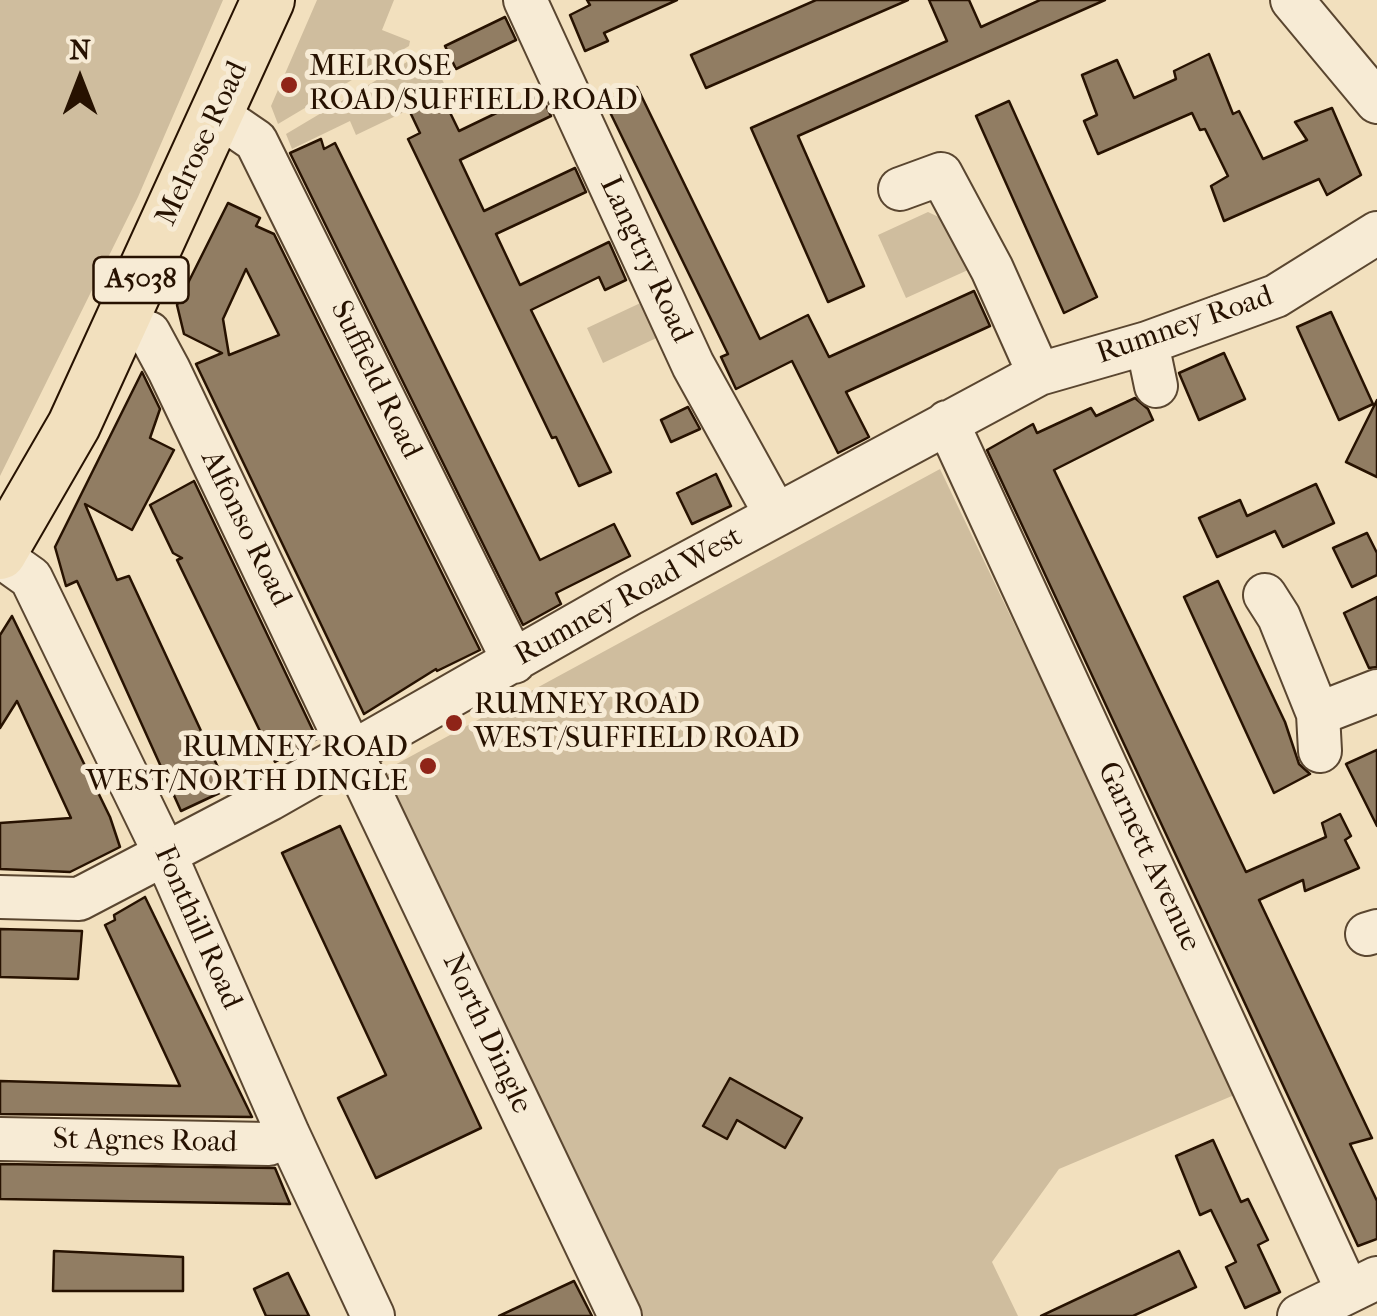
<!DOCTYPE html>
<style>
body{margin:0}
#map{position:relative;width:1377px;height:1316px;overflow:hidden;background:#f2e0be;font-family:"IM FELL French Canon",serif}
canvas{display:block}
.north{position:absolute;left:30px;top:30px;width:100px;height:100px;-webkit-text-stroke:8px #f7ebd5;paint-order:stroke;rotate:0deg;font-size:28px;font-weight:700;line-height:40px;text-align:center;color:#271201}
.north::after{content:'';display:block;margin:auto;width:35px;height:45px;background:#271201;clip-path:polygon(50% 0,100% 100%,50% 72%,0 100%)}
</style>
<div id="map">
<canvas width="1377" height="1316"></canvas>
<div class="north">N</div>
</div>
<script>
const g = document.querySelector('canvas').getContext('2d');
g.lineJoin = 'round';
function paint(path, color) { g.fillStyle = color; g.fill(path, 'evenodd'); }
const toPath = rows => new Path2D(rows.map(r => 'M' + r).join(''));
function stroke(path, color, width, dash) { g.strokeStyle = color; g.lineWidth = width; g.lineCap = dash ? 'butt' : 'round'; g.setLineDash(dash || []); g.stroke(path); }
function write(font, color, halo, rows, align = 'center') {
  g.font = font + ' "IM FELL French Canon",serif'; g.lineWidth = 10; g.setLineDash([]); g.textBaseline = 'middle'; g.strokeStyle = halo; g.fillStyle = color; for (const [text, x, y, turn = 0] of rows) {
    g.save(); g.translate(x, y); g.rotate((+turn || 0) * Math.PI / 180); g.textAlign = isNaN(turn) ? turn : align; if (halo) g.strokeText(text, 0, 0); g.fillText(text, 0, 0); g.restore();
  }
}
paint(toPath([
 [0,0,223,0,138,197,0,476],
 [317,0,394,0,382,30,410,41,409,46,278,124,271,106],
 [427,50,448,91,356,135,350,121,292,149,286,134],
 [928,212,945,220,968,270,906,298,878,235],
 [649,299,665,334,603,363,587,328],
 [940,469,1239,1093,1059,1169,992,1262,1018,1316,635,1316,380,773]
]), '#cfbd9e');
const building = toPath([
 [587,0,677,0,604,33,608,41,585,51,570,15,590,5,587,0],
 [816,0,908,0,706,88,691,55,816,0],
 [929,0,969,0,981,27,1040,0,1105,0,798,136,864,286,828,302,751,128,947,41,929,0],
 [505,17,516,40,456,69,445,46,505,17],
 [1209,54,1233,114,1239,111,1263,159,1307,140,1295,122,1332,108,1361,175,1327,195,1319,179,1224,221,1211,186,1228,176,1205,129,1200,130,1192,113,1098,154,1084,121,1097,115,1082,75,1117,60,1134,98,1176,79,1174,71,1209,54],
 [637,87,760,339,808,315,829,357,974,291,990,326,846,392,869,437,838,453,792,361,736,389,721,357,728,354,605,102,637,87],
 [540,92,551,116,460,160,484,211,575,168,586,192,496,234,520,285,609,242,626,280,605,290,599,277,531,310,611,472,579,486,556,437,552,438,408,139,420,133,410,112,442,96,459,131,540,92],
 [1009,101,1097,297,1064,313,976,116,1009,101],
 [321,139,324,149,335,143,540,560,614,524,630,556,556,593,561,604,523,625,290,153,321,139],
 [228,203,260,218,256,226,274,234,480,650,437,671,436,669,364,714,196,364,222,353,184,334,177,305,228,203],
 [246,269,279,335,229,355,223,319,246,269],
 [1331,312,1373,404,1339,420,1297,327,1331,312],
 [1224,353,1245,399,1199,420,1179,373,1224,353],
 [142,372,160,409,150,438,174,450,132,530,85,504,117,580,129,576,228,789,181,811,77,581,66,586,55,547,142,372],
 [1135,398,1148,409,1153,420,1054,470,1246,872,1326,837,1322,823,1340,814,1351,836,1345,840,1359,868,1305,891,1303,880,1259,900,1372,1138,1350,1144,1377,1201,1377,1239,1358,1246,987,450,1033,424,1037,433,1091,408,1096,416,1135,398],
 [1377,400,1377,477,1346,462,1377,400],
 [688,407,700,429,671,442,661,420,688,407],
 [716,474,731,506,692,524,677,493,716,474],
 [194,481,317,739,275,762,177,560,182,558,173,553,150,505,194,481],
 [1316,484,1334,523,1283,547,1275,531,1217,557,1199,518,1240,500,1247,516,1316,484],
 [1367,533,1377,553,1377,575,1352,587,1333,548,1367,533],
 [1218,581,1285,722,1299,764,1310,774,1274,793,1184,597,1218,581],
 [1377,597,1377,667,1369,668,1344,613,1377,597],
 [12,616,110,817,120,847,70,872,0,869,0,823,71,818,17,701,0,728,0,635,12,616],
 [1377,750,1377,826,1346,764,1377,750],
 [340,826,481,1128,376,1178,338,1098,386,1075,282,853,340,826],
 [145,897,252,1117,0,1114,0,1081,180,1086,105,925,115,920,114,915,145,897],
 [0,929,82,931,78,979,0,977,0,929],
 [730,1078,802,1118,785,1148,737,1120,727,1139,703,1126,730,1078],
 [1213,1140,1241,1202,1248,1199,1268,1240,1258,1245,1280,1292,1245,1308,1226,1267,1236,1262,1211,1210,1200,1215,1176,1156,1213,1140],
 [0,1164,275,1168,290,1204,0,1199,0,1164],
 [54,1251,183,1257,183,1291,53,1291,54,1251],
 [1179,1251,1196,1287,1133,1316,1041,1316,1179,1251],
 [288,1273,309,1316,266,1316,254,1289,288,1273],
 [574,1281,592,1316,499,1316,574,1281]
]);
paint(building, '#917d63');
stroke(building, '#271201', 2.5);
const minor = toPath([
 [525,0,693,365,776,515],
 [1292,0,1377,102],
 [218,115,256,141,514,662],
 [900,189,941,174,992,269,1039,374],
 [121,323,149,333,169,370,620,1316],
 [1147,343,1156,386],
 [947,422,1348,1292],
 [0,556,31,578,165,854,288,1134,373,1316],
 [1265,595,1279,617,1318,714],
 [1320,751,1318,714,1377,691],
 [0,897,79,899,270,799,628,595,1039,374,1147,343,1276,296,1377,233],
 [1367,934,1377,931],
 [0,1139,269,1144,288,1134],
 [1299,1316,1377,1278]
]);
const major = toPath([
 [0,553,74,425,268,0]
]);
stroke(minor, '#5a4630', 46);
stroke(major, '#271201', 56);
stroke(minor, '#f7ebd5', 42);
stroke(major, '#f2e0be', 52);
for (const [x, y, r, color] of [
 [289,85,10,"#8f2418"],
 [454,723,10,"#8f2418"],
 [428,766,10,"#8f2418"]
]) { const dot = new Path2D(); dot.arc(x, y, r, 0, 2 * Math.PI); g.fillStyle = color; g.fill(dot); stroke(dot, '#f7ebd5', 4); }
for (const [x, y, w] of [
 [141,280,95]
]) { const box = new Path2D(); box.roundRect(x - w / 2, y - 23, w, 46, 8); g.fillStyle = '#f7ebd5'; g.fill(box); stroke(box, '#271201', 2.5); }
write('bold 28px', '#271201', null, [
 ["A5038",141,280]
]);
write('30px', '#271201', '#f7ebd5', [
 ["MELROSE",309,68],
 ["ROAD/SUFFIELD ROAD",309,102],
 ["RUMNEY ROAD",474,706],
 ["WEST/SUFFIELD ROAD",474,740],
 ["RUMNEY ROAD",408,749,"right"],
 ["WEST/NORTH DINGLE",408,783,"right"]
], 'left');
write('30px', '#271201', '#f7ebd5', [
 ["Melrose Road",203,144,-65],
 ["Langtry Road",645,260,65],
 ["Rumney Road",1185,326,-19],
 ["Suffield Road",375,380,64],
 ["Alfonso Road",245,529,64],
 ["Rumney Road West",629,597,-29],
 ["Garnett Avenue",1148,857,65],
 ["Fonthill Road",197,928,66],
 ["North Dingle",486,1034,65],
 ["St Agnes Road",145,1142,1]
]);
</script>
